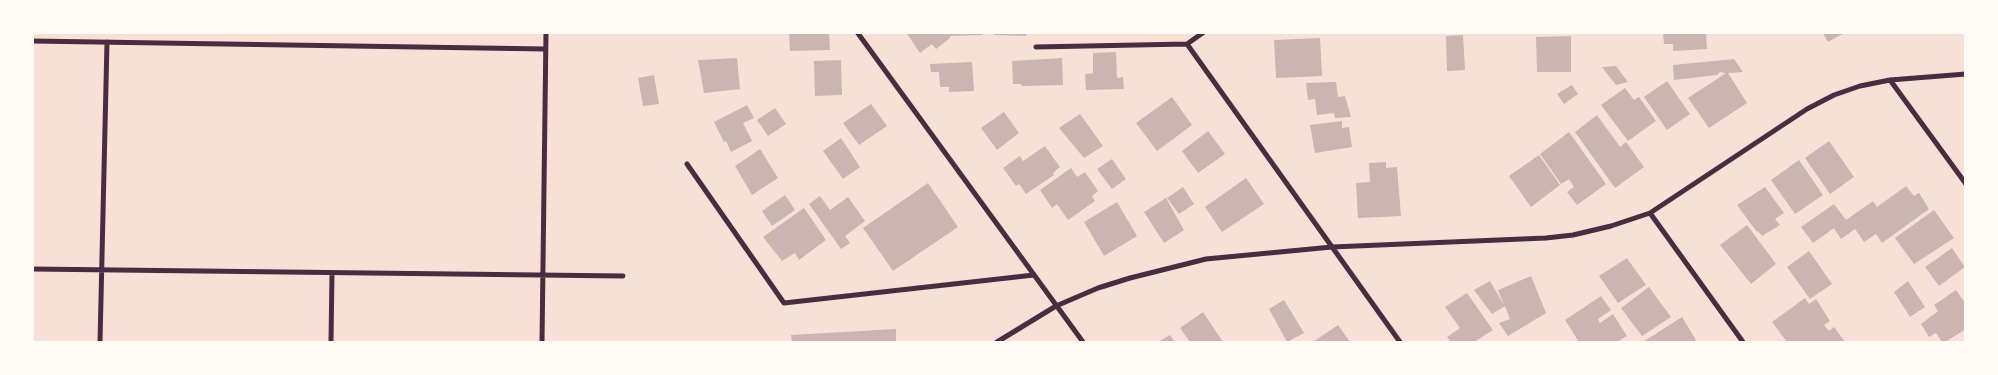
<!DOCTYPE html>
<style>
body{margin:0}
#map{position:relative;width:1998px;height:375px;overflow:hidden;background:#f7e1d7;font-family:"IBM Plex Sans",sans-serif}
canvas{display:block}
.frame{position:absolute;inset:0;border:34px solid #fffaf5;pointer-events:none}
</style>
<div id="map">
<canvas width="1998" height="375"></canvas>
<div class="frame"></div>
</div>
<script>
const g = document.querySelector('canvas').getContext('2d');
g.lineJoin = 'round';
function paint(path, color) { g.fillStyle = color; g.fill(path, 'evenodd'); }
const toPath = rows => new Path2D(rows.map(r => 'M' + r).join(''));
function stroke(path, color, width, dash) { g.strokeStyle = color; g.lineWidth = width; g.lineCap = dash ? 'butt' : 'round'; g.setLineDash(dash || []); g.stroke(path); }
paint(toPath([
 [789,32,829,32,830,50,790,51],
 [906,32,982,32,983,35,950,36,950,38,936,49,932,44,920,53],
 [994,32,1026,32,1026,36,994,35],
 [1663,32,1706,32,1707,49,1673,51,1673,44,1664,44],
 [1822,32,1846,32,1828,42],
 [1463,35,1465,70,1447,71,1446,36],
 [1571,36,1571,72,1537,72,1536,37],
 [1320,38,1322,76,1276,78,1274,40],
 [1116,52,1117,78,1123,77,1124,89,1086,90,1085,74,1093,73,1093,53],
 [737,58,740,89,704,93,698,60],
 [1062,58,1063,85,1022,86,1021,84,1013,84,1012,61],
 [1734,59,1743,72,1728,73,1747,103,1709,128,1688,98,1726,73,1720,72,1717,75,1674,80,1673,65],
 [841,60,842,95,815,96,814,61],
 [972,62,974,91,949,92,949,87,940,87,939,72,931,72,930,64],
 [1616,66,1628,82,1616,85,1602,67],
 [654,75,659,104,643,106,638,78],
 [1667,81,1690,114,1667,130,1644,97],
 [1336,82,1338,97,1345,96,1351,117,1335,118,1334,113,1317,115,1315,99,1308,100,1306,83],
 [1572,85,1578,94,1564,104,1557,94],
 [1625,88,1634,100,1639,97,1656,121,1628,141,1601,105],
 [1172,97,1192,125,1157,151,1136,123],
 [871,104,887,126,859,145,843,123],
 [747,105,754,118,743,123,752,141,731,152,726,141,724,142,714,122],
 [775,108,786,124,768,136,757,120],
 [1004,112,1019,133,997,150,981,128],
 [1080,114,1103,146,1084,158,1059,128],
 [1597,115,1620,147,1626,142,1644,167,1615,188,1575,132],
 [1342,121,1342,128,1349,127,1352,147,1315,153,1310,125],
 [1208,131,1225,154,1198,173,1182,151],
 [1569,132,1606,184,1577,205,1567,192,1574,187,1569,179,1561,184,1540,154],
 [841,138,860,167,843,179,823,151],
 [1829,141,1854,177,1830,194,1805,158],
 [1045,146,1060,167,1053,173,1054,175,1026,194,1019,184,1016,186,1003,168,1020,156,1023,161],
 [760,149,778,178,752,195,735,166],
 [1539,155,1560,185,1531,207,1509,176],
 [1112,159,1126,179,1112,189,1097,169],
 [1799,160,1823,195,1795,214,1771,180],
 [1386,162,1386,168,1397,167,1401,216,1358,218,1356,183,1370,182,1369,163],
 [1071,168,1077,177,1085,172,1098,191,1092,196,1095,201,1068,220,1057,204,1052,208,1040,190],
 [1246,178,1264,204,1222,232,1205,207],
 [928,183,958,227,893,271,863,228],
 [1906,186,1914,196,1919,193,1929,209,1882,243,1876,234,1864,242,1855,229,1841,239,1834,228,1813,243,1801,227,1834,204,1846,220,1873,201,1877,207],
 [1183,187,1194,204,1179,214,1167,198],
 [1765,187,1784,213,1775,219,1780,225,1762,236,1758,231,1757,232,1737,205],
 [785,195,795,210,772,226,762,211],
 [820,196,830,210,848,197,865,221,845,236,850,243,841,249,809,204],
 [1166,198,1184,230,1164,243,1144,212],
 [1117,202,1137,236,1104,256,1084,222],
 [804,208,826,240,799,260,795,253,782,261,763,237],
 [1934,210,1954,238,1914,264,1895,238],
 [1747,225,1776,264,1751,284,1720,245],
 [1952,248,1965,267,1939,286,1925,267],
 [1809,251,1832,284,1810,299,1787,267],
 [1627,258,1646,285,1618,303,1599,276],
 [1531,276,1546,313,1508,336,1499,323,1510,319,1505,306,1492,314,1474,290,1490,281,1504,305,1498,290],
 [1908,281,1925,307,1910,317,1894,292],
 [1649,287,1671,317,1642,336,1621,308],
 [1956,290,1966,304,1966,329,1945,342,1942,342,1936,333,1929,337,1921,324,1938,311,1934,305],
 [1467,293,1493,330,1474,342,1451,342,1447,337,1460,328,1445,307],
 [1601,296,1611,310,1598,319,1600,323,1613,314,1627,336,1617,342,1579,342,1565,320],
 [1805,298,1809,304,1816,299,1830,321,1824,325,1829,331,1834,327,1845,342,1787,342,1772,322],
 [1284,300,1304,333,1287,342,1269,309],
 [1203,312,1223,342,1190,342,1180,328],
 [1682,317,1696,340,1692,342,1643,342],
 [1338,325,1350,342,1313,342],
 [896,329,896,342,792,342,791,335],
 [1170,335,1175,342,1158,342]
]), '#ccb4b1');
stroke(toPath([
 [857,32,1083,342],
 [32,41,545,49],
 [1187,44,1400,342],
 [1036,47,1187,44,1204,32],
 [1890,80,1966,184],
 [687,164,784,303,1034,275],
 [1650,213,1743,342],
 [32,269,623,276],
 [100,342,107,42],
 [331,342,332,273],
 [542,342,546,32],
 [997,342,1056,306,1098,288,1130,278,1206,259,1332,247,1546,238,1573,235,1611,226,1650,213,1807,109,1834,95,1860,86,1890,80,1966,74]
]), '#4a2c40', 5);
</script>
